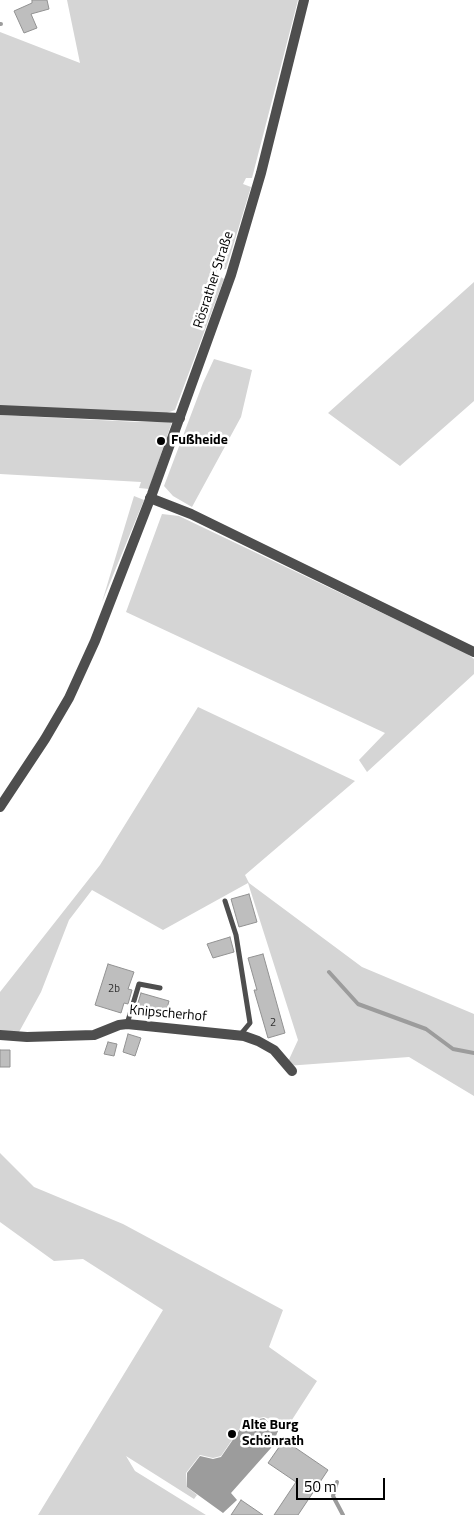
<!DOCTYPE html>
<meta charset="utf-8">
<style>
body{margin:0}
#map{position:relative;width:474px;height:1515px;overflow:hidden;background:#fff;font-family:"Titillium Web",sans-serif}
canvas{display:block}
.scale{position:absolute;left:296px;top:1478px;width:89px;height:22px;box-sizing:border-box;border:2px solid #000;border-top:0;padding-left:6px;font-size:15px;line-height:18px;white-space:nowrap;color:#000;-webkit-text-stroke:4px #fff;paint-order:stroke}
</style>
<div id="map">
<canvas width="474" height="1515"></canvas>
<div class="scale">50 m</div>
</div>
<script>
const g = document.querySelector('canvas').getContext('2d');
g.lineJoin = 'round';
function paint(path, color) { g.fillStyle = color; g.fill(path, 'evenodd'); }
const toPath = rows => new Path2D(rows.map(r => 'M' + r).join(''));
function stroke(path, color, width, dash) { g.strokeStyle = color; g.lineWidth = width; g.lineCap = dash ? 'butt' : 'round'; g.setLineDash(dash || []); g.stroke(path); }
function write(font, color, halo, rows, align = 'center') {
  g.font = font + ' "Titillium Web",sans-serif'; g.lineWidth = 5; g.setLineDash([]); g.textBaseline = 'middle'; g.strokeStyle = halo; g.fillStyle = color; for (const [text, x, y, turn = 0] of rows) {
    g.save(); g.translate(x, y); g.rotate((+turn || 0) * Math.PI / 180); g.textAlign = isNaN(turn) ? turn : align; if (halo) g.strokeText(text, 0, 0); g.fillText(text, 0, 0); g.restore();
  }
}
paint(toPath([
 [67,0,298,0,252,178,246,178,243,184,251,187,226,269,217,270,216,274,224,279,175,410,164,414,0,407,0,32,80,63],
 [474,282,474,401,400,466,328,413],
 [214,359,252,370,241,417,192,507,173,496,164,486,203,383],
 [0,415,138,422,172,422,149,489,139,488,141,482,0,474],
 [134,496,144,500,102,602],
 [162,514,179,516,466,653,474,659,474,674,367,772,359,760,385,733,126,612],
 [198,707,355,781,245,875,249,883,362,967,474,1014,474,1096,409,1057,286,1066,298,1040,248,883,163,930,92,890,69,920,41,992,19,1032,0,1031,0,992,100,865],
 [0,1153,34,1187,123,1224,283,1310,269,1347,317,1381,288,1426,264,1417,245,1421,221,1456,213,1458,200,1455,186,1473,187,1487,197,1495,194,1499,126,1456,135,1471,206,1515,38,1515,163,1310,83,1259,54,1261,0,1222]
]), '#d5d5d5');
paint(toPath([
 [264,1418,278,1431,271,1448,231,1493,237,1500,223,1513,187,1487,187,1473,200,1456,213,1459,221,1457,245,1422]
]), '#9c9c9c');
stroke(toPath([
 [0,24,1,24],
 [329,972,358,1004,426,1029,453,1049,474,1053],
 [337,1482,333,1496,343,1515]
]), '#9c9c9c', 4);
const building = toPath([
 [32,0,47,0,49,9,31,14,37,28,24,33,14,11,32,3,32,0],
 [249,894,257,922,239,927,231,899,249,894],
 [230,937,234,952,213,958,207,944,230,937],
 [263,954,285,1033,268,1038,254,990,257,990,248,958,263,954],
 [108,964,134,972,128,989,132,990,128,1004,124,1003,121,1013,95,1005,108,964],
 [141,993,169,1001,165,1015,137,1006,141,993],
 [128,1034,141,1038,135,1056,123,1052,128,1034],
 [108,1042,117,1044,114,1056,104,1054,108,1042],
 [0,1050,10,1050,10,1067,0,1067,0,1050],
 [284,1440,328,1470,298,1515,274,1515,296,1482,268,1463,284,1440],
 [241,1500,263,1515,231,1515,241,1500]
]);
paint(building, '#bebebe');
stroke(building, '#929292', 1);
stroke(toPath([
 [225,901,236,935,250,1023,240,1035],
 [127,1024,139,984,160,988]
]), '#4e4e4e', 5);
stroke(toPath([
 [0,410,180,418],
 [150,498,191,514,474,652],
 [0,1035,27,1037,94,1035,119,1025,127,1024,244,1036,258,1041,274,1050,292,1071]
]), '#4e4e4e', 10);
stroke(toPath([
 [0,807,45,739,69,698,95,641,152,494,231,275,261,173,304,0]
]), '#4e4e4e', 10);
for (const [x, y, r, color] of [
 [161,441,5,"#000"],
 [232,1434,5,"#000"]
]) { const dot = new Path2D(); dot.arc(x, y, r, 0, 2 * Math.PI); g.fillStyle = color; g.fill(dot); stroke(dot, '#fff', 2); }
write('11px', '#303030', null, [
 ["2b",114,989],
 ["2",273,1023]
]);
write('14px', '#000', '#fff', [
 ["Rösrather Straße",214,280,-72],
 ["Knipscherhof",168,1014,5]
]);
write('bold 14px', '#000', '#fff', [
 ["Fußheide",171,441],
 ["Alte Burg",242,1426],
 ["Schönrath",242,1442]
], 'left');
</script>
